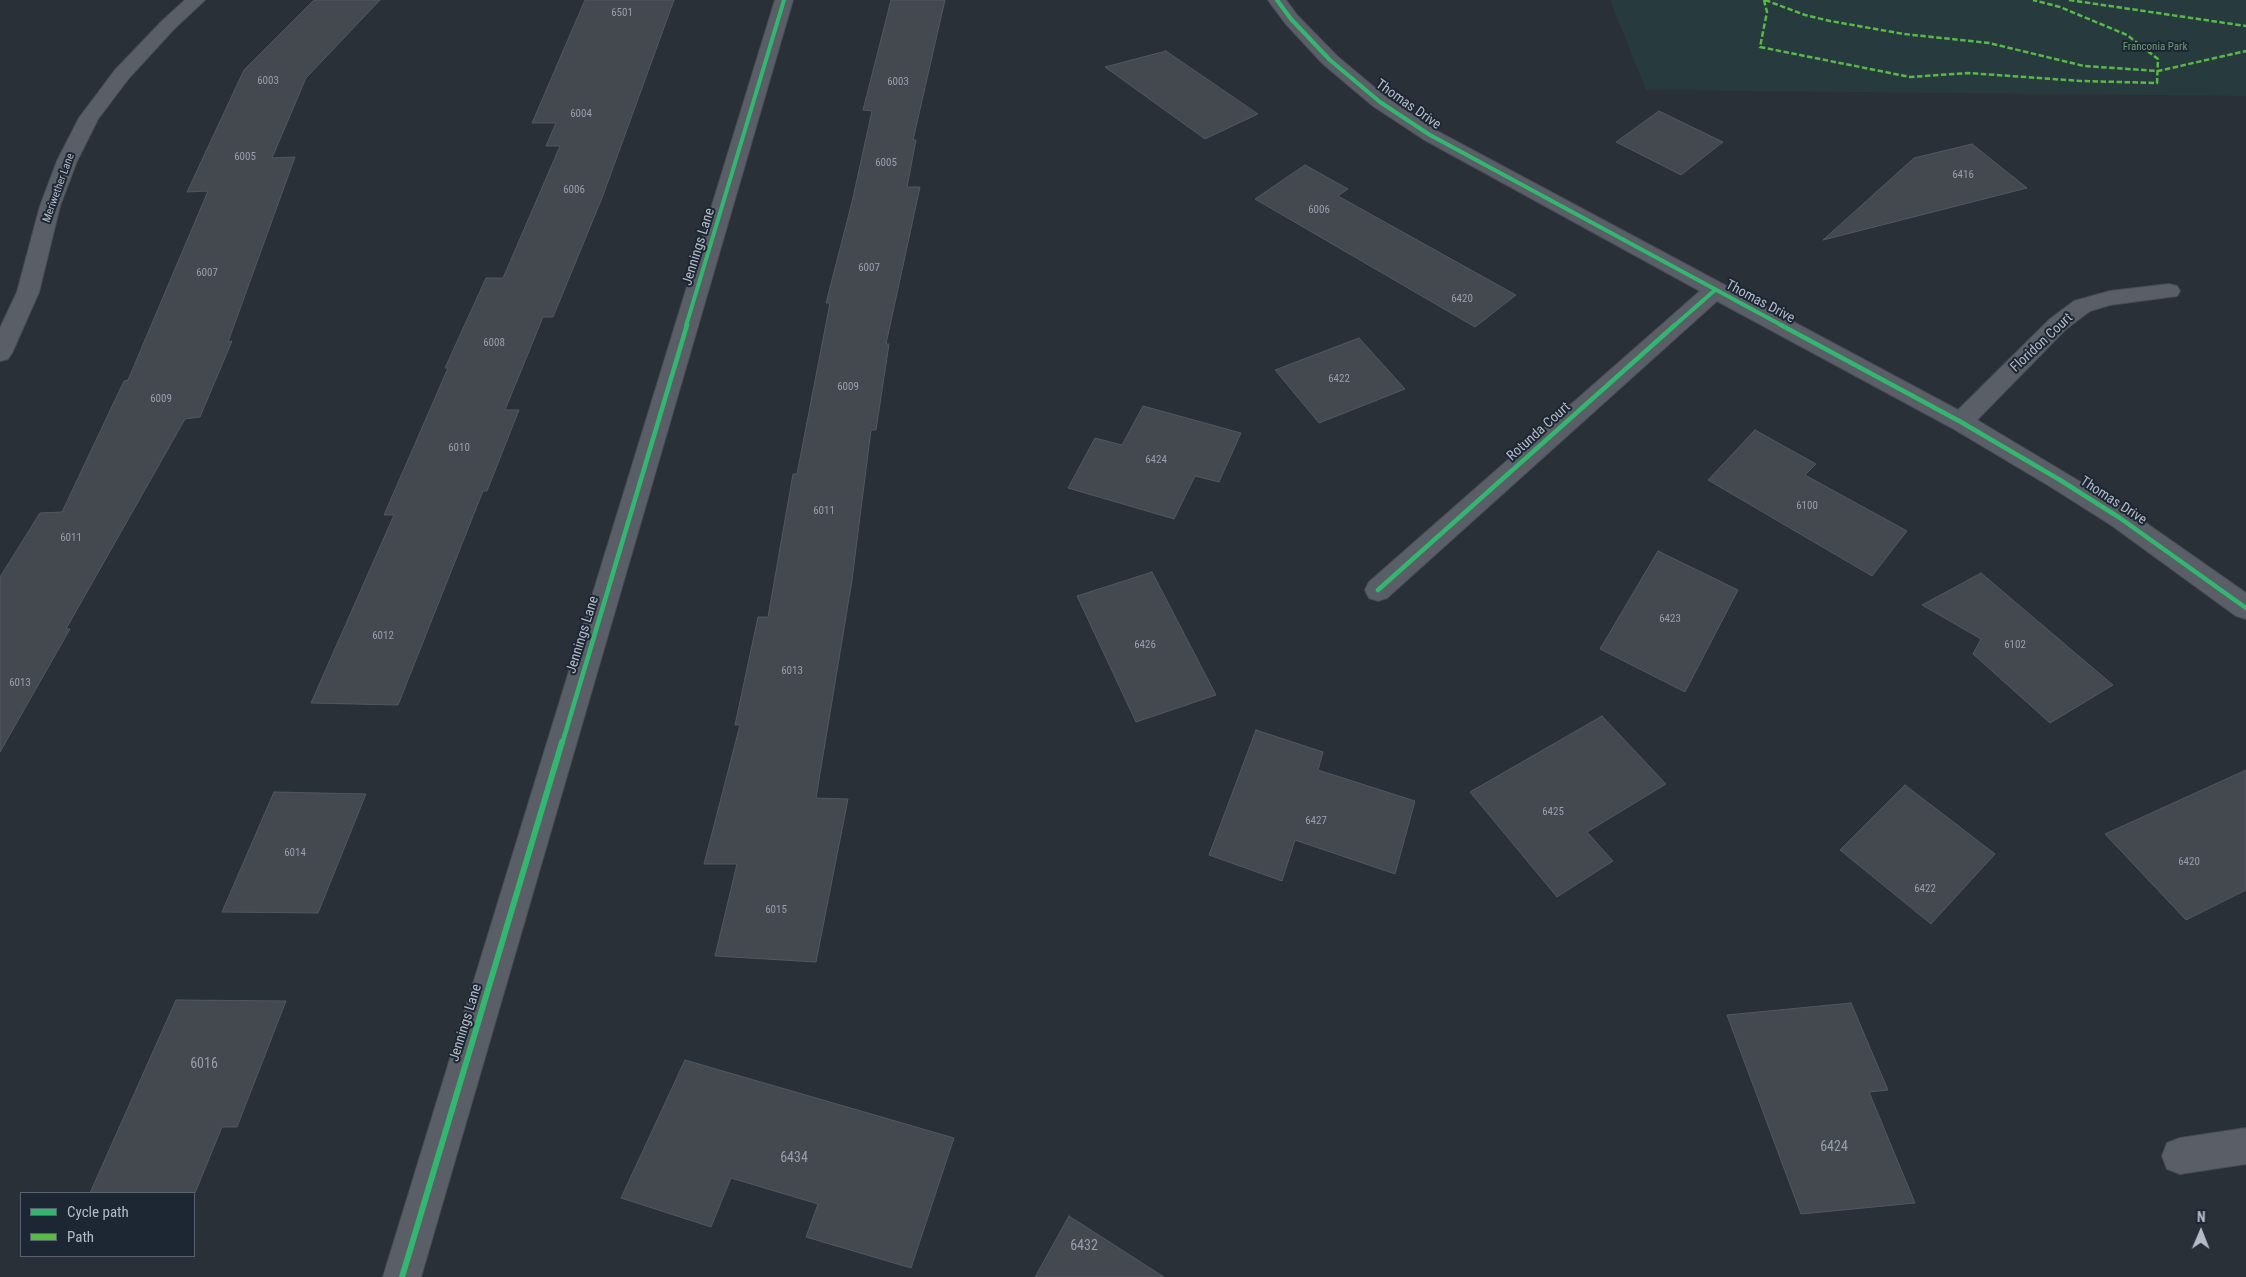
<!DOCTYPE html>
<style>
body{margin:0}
#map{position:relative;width:2246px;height:1277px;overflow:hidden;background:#2a3038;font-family:"Roboto Condensed",sans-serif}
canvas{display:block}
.legend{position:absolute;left:20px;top:1192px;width:175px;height:65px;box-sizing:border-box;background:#1d2633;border:1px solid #59626f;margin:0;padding:6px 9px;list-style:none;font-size:15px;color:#b4bcc9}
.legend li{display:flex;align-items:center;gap:10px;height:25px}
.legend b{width:25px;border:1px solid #59626f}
.north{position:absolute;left:2176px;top:1207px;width:50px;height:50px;-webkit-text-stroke:4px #1d2633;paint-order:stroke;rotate:1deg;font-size:14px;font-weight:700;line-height:20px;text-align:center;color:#b4bcc9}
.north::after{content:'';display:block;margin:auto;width:18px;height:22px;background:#b4bcc9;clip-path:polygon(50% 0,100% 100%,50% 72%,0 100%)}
</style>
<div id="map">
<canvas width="2246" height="1277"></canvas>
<ul class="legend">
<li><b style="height:6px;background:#33b770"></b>Cycle path</li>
<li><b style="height:6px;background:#58b947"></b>Path</li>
</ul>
<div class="north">N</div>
</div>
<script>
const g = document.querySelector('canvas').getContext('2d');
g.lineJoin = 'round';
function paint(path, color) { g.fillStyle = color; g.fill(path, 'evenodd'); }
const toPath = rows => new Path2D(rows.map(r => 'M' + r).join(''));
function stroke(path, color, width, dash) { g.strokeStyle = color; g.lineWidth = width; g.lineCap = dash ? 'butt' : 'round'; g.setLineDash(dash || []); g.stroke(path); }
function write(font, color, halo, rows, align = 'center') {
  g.font = font + ' "Roboto Condensed",sans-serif'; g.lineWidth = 4; g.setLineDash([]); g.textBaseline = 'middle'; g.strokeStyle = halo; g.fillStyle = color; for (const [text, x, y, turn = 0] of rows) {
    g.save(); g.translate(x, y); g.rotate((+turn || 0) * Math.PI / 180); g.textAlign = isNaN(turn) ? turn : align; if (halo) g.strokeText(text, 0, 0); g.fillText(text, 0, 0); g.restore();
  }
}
paint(toPath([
 [1610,0,2246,0,2246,96,1646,90]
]), '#273a3e');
const building = toPath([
 [314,0,380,0,306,78,272,158,295,157,228,342,232,341,200,417,185,419,66,629,70,629,0,752,0,577,40,513,62,512,124,381,128,380,208,191,187,192,244,70,314,0],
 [585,0,674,0,602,198,553,317,543,317,505,410,519,410,487,491,483,491,398,705,311,703,394,515,384,515,448,368,445,368,486,278,503,278,560,146,546,146,556,123,532,123,585,0],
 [891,0,945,0,913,140,916,140,907,187,920,187,886,344,889,344,876,430,871,430,852,580,816,798,848,799,816,962,715,956,737,864,704,864,740,725,735,725,758,617,768,617,793,474,797,474,830,303,826,303,852,202,872,111,863,110,891,0],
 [1166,51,1258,114,1205,139,1105,67,1166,51],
 [1659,111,1723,142,1681,175,1616,142,1659,111],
 [1972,144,2027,188,1823,240,1914,158,1972,144],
 [1305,165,1348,189,1338,196,1516,295,1475,327,1255,199,1305,165],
 [1359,338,1405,389,1319,423,1275,370,1359,338],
 [1143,406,1241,433,1219,482,1195,476,1174,519,1068,488,1095,438,1122,445,1143,406],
 [1755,430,1816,464,1805,475,1907,531,1872,576,1708,480,1755,430],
 [1658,551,1738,590,1685,692,1600,649,1658,551],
 [1152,572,1216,695,1136,722,1077,596,1152,572],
 [1981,573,2113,685,2050,723,1973,654,1981,639,1922,605,1981,573],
 [1602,716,1666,784,1587,832,1613,861,1557,897,1470,792,1602,716],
 [1256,730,1323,752,1318,770,1415,801,1395,874,1295,840,1282,881,1209,855,1256,730],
 [2246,770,2246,890,2186,920,2105,834,2246,770],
 [1905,785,1995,854,1931,924,1840,850,1905,785],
 [274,792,366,794,318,913,222,912,274,792],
 [176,1000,286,1001,237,1127,222,1127,195,1193,90,1193,176,1000],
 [1851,1003,1888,1090,1869,1092,1915,1203,1801,1214,1727,1015,1851,1003],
 [685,1060,954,1138,911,1268,806,1237,818,1204,731,1178,711,1227,621,1198,685,1060],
 [1069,1216,1164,1277,1035,1277,1069,1216]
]);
paint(building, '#444950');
stroke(building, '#52575f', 1);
const minor = toPath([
 [185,0,205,0,174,29,129,78,98,119,77,161,60,206,39,292,12,353,8,359,0,361,0,328,17,292,40,206,57,161,79,118,115,70,162,21,185,0],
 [775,0,793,0,421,1277,383,1277,775,0],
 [1268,0,1286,0,1297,15,1337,56,1387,98,1437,131,1958,410,2050,319,2074,301,2110,291,2169,284,2177,286,2180,291,2177,296,2110,305,2090,311,2066,329,1977,420,2129,511,2246,593,2246,619,2236,616,2111,525,2051,487,1952,428,1717,301,1387,598,1378,601,1369,598,1365,590,1369,582,1700,291,1423,139,1373,106,1323,64,1285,23,1268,0],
 [2246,1128,2246,1164,2180,1174,2167,1169,2162,1156,2167,1143,2180,1138,2246,1128]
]);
stroke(minor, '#484c53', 2);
paint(minor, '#5a5e66');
stroke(toPath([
 [1764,0,1767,12,1760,47,1910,77,1968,73,2081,81,2157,83,2158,59,2127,35,2060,7,2033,0],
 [1765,0,1805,15,1830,21,1904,34,1989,43,2084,66,2158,71,2246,51],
 [2069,0,2246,26]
]), '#58b947', 2.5, [5.5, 2.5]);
stroke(toPath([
 [1277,0,1291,19,1330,60,1380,102,1430,135,1783,326],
 [686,326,784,0],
 [1674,326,1715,290]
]), '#33b770', 4);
stroke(toPath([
 [1781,325,1961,422,2060,480,2120,518,2246,608],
 [1378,590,1675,325],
 [562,744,687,325]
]), '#33b770', 4.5);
stroke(toPath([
 [402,1277,562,742]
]), '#33b770', 6);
write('11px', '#989fab', null, [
 ["6501",622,13],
 ["6003",268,81],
 ["6003",898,82],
 ["6004",581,114],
 ["6005",245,157],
 ["6005",886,163],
 ["6416",1963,175],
 ["6006",574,190],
 ["6006",1319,210],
 ["6007",869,268],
 ["6007",207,273],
 ["6420",1462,299],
 ["6008",494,343],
 ["6422",1339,379],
 ["6009",848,387],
 ["6009",161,399],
 ["6010",459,448],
 ["6424",1156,460],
 ["6100",1807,506],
 ["6011",824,511],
 ["6011",71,538],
 ["6423",1670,619],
 ["6012",383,636],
 ["6426",1145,645],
 ["6102",2015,645],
 ["6013",792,671],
 ["6013",20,683],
 ["6425",1553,812],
 ["6427",1316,821],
 ["6014",295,853],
 ["6420",2189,862],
 ["6422",1925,889],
 ["6015",776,910]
]);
write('11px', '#6b9a76', '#1d2633', [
 ["Franconia Park",2155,47]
]);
write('11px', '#b4bcc9', '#1d2633', [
 ["Meriwether Lane",59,188,-70]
]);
write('14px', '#b4bcc9', '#1d2633', [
 ["Thomas Drive",1408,105,35],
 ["Jennings Lane",699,247,-73],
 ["Thomas Drive",1760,302,28],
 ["Floridon Court",2042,343,-43],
 ["Rotunda Court",1539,432,-42],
 ["Thomas Drive",2113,501,33],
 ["Jennings Lane",583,635,-73],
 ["Jennings Lane",466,1023,-73]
]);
write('14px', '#989fab', null, [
 ["6016",204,1064],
 ["6424",1834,1147],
 ["6434",794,1158],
 ["6432",1084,1246]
]);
</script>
